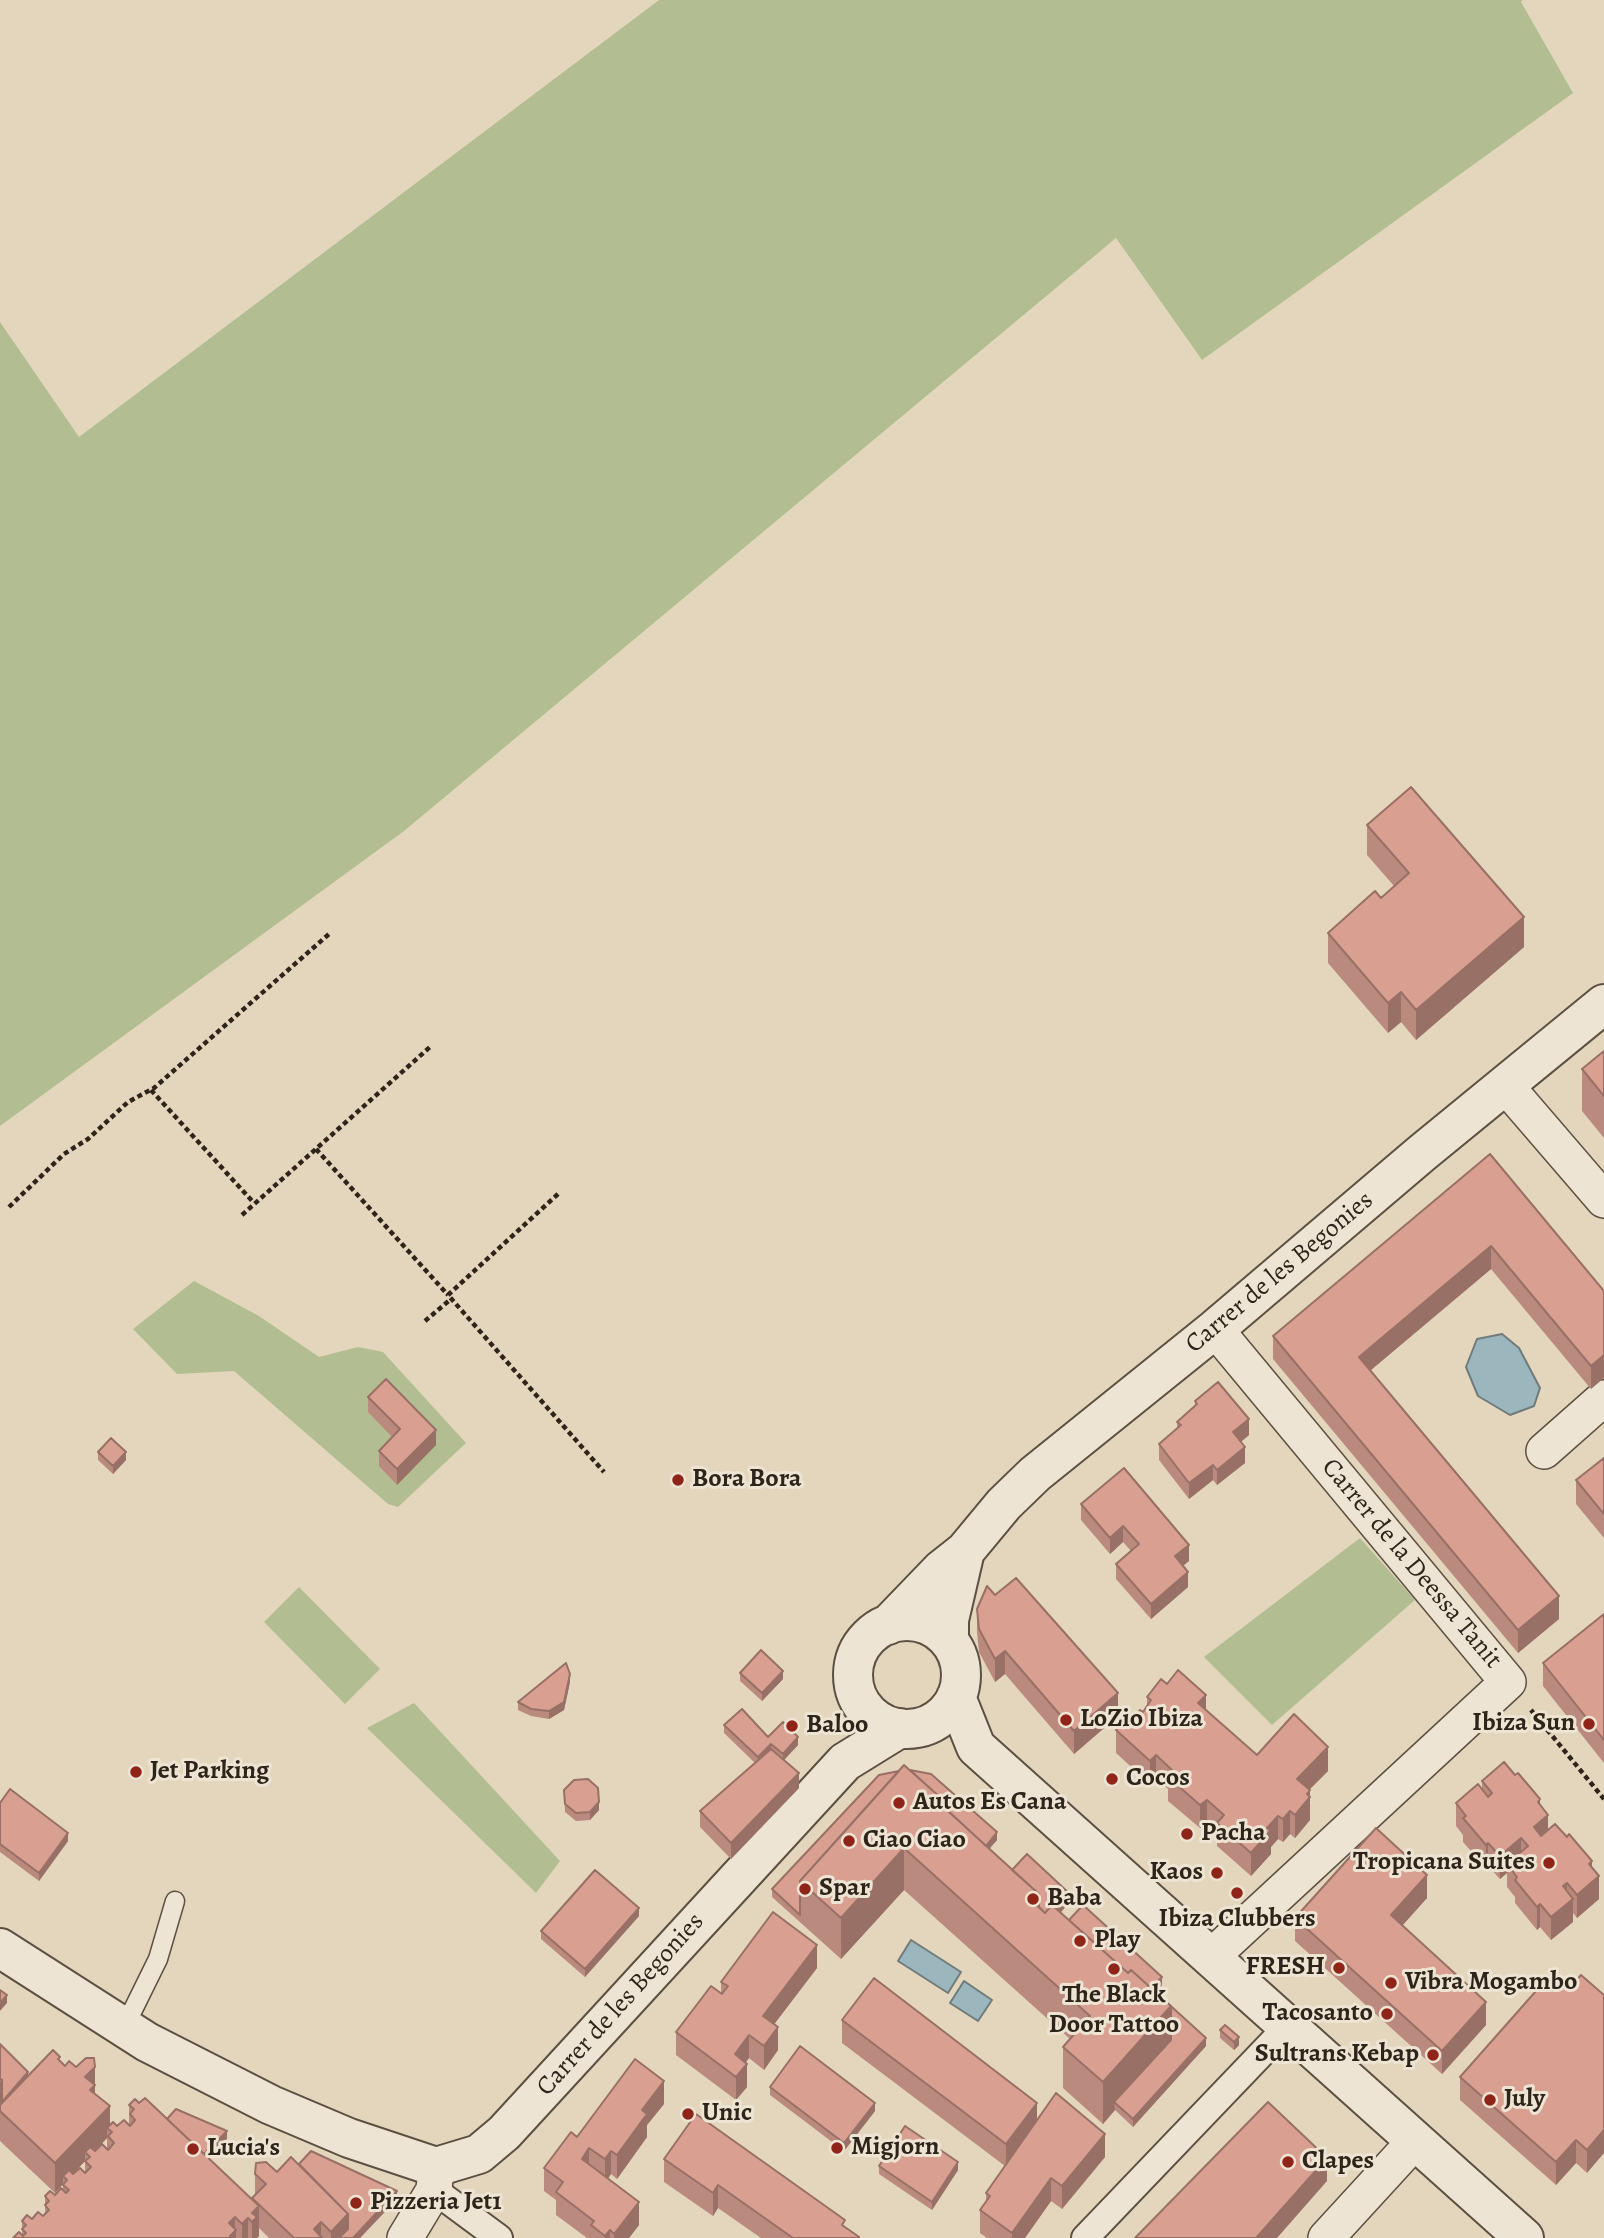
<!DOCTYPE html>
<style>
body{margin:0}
canvas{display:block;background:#e3d6bc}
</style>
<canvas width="1604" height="2238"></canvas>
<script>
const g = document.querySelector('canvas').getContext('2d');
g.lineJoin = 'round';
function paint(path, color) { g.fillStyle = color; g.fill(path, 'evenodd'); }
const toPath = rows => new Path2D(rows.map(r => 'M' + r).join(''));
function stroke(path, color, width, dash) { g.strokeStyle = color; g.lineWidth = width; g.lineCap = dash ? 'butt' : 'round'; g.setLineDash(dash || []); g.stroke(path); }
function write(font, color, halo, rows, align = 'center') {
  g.font = font + ' Alegreya,serif'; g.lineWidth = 6; g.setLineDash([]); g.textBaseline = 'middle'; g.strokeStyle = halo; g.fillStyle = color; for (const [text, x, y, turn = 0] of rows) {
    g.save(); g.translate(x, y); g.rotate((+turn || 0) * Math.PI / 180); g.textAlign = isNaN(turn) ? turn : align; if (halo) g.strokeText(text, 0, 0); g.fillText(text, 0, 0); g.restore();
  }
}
paint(toPath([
 [659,0,1523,0,1521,2,1573,93,1202,360,1116,238,404,831,0,1126,0,322,79,437],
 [194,1281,259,1316,319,1357,358,1347,383,1352,466,1443,398,1507,388,1504,234,1371,177,1374,133,1329],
 [1360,1538,1415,1600,1272,1725,1204,1657],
 [299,1587,380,1669,345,1704,264,1622],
 [414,1703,560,1861,536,1893,367,1728]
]), '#b2be92');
const water = toPath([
 [1502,1334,1519,1348,1540,1388,1534,1406,1510,1415,1478,1396,1466,1367,1477,1339,1502,1334],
 [911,1940,961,1972,948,1993,898,1961,911,1940],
 [964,1981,992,2000,978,2021,950,2003,964,1981]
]);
paint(water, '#9cb6bd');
stroke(water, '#707c7b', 2);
const service = toPath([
 [124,2028,158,1959,175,1901]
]);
const pedestrian = toPath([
 [434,2190,499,2238],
 [1085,2238,1288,2026]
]);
const minor = toPath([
 [1505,1085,1604,1200],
 [1544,1451,1604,1398],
 [1211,1957,1508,1682,1215,1329],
 [405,2238,434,2190,436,2167],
 [1326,2238,1415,2141]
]);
const tertiary = toPath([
 '853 1675a54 54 0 1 1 108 0a54 54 0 1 1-108 0Z',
 [888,1625,941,1570,965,1551,1004,1504,1035,1474,1215,1329,1422,1153,1604,1004],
 [949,1641,949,1620,965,1551],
 [956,1697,976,1747,1524,2238],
 [0,1948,147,2042,271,2105,349,2138,436,2167,479,2154,504,2133,845,1762,900,1728]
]);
stroke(service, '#5c5042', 21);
stroke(pedestrian, '#5c5042', 30);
stroke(minor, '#5c5042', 38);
stroke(tertiary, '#5c5042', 42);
stroke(toPath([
 [151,1090,254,1203],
 [316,1149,448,1295],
 [558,1194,448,1295,604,1472],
 [9,1207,64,1154,88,1139,128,1102,154,1088,329,934],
 [242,1215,430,1047],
 [425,1321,451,1299],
 [1531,1710,1604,1799]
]), '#2f2419', 4.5, [5, 3.5]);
stroke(service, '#ede4d3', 18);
stroke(pedestrian, '#ede4d3', 26);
stroke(minor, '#ede4d3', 35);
stroke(tertiary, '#ede4d3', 38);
paint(toPath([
 [1367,825,1524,947,1416,1040,1401,1022,1388,1033,1328,963,1328,933,1381,898,1394,886,1367,855],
 [1604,1051,1604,1138,1582,1111,1582,1069],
 [1490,1154,1604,1291,1591,1389,1491,1269,1371,1370,1559,1619,1518,1653,1273,1359,1273,1336],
 [368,1397,436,1445,397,1485,379,1466,379,1451,392,1437,368,1412],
 [1195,1401,1249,1435,1241,1442,1245,1463,1217,1485,1213,1480,1189,1499,1159,1460,1159,1444,1177,1428,1177,1422,1195,1407],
 [98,1452,126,1460,113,1474,98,1460],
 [1604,1458,1604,1538,1576,1504,1576,1480],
 [1081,1504,1189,1561,1183,1566,1188,1587,1151,1619,1116,1579,1116,1564,1131,1551,1123,1542,1110,1554,1081,1520],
 [995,1595,1118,1716,1074,1754,1005,1674,995,1682,979,1652,977,1632,977,1609],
 [1604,1614,1604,1763,1543,1686,1543,1663],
 [740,1673,783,1679,762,1701,740,1681],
 [570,1682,564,1710,549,1719,531,1716,518,1710,518,1702],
 [1167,1684,1206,1710,1257,1755,1328,1771,1309,1790,1310,1820,1295,1838,1290,1834,1283,1842,1278,1839,1271,1847,1271,1854,1251,1876,1217,1846,1217,1832,1207,1824,1200,1828,1168,1801,1168,1789,1156,1778,1150,1784,1116,1753,1116,1730,1128,1725,1143,1712,1147,1705,1147,1697],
 [724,1725,798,1745,784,1760,799,1788,731,1859,700,1827,700,1811,755,1763,724,1733],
 [879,1775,997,1840,989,1849,1012,1870,1070,1902,1061,1912,1069,1920,1162,1985,1155,1992,1206,2046,1133,2127,1115,2110,1103,2124,1063,2088,1063,2047,1070,2039,904,1890,841,1959,772,1897,772,1889],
 [1482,1781,1540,1805,1548,1829,1592,1868,1599,1899,1577,1918,1573,1913,1573,1922,1551,1940,1540,1927,1537,1930,1515,1903,1515,1897,1507,1887,1507,1873,1500,1879,1488,1866,1486,1868,1463,1842,1463,1835,1456,1826,1456,1803,1482,1789],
 [564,1790,599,1810,590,1820,576,1821,565,1812],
 [0,1803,68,1841,39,1881,0,1852],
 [1427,1898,1402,1926,1486,2025,1442,2074,1295,1941,1295,1918],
 [639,1916,585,1977,541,1939,541,1931],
 [817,1968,774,2024,778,2050,764,2070,749,2058,746,2062,747,2087,736,2100,676,2055,676,2032,721,1994,721,1982],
 [1568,1990,1604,1995,1587,2173,1576,2163,1556,2185,1460,2100,1460,2077],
 [842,2020,1037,2121,1105,2157,1062,2209,1051,2201,1025,2238,987,2238,980,2233,980,2210,986,2203,986,2193,1005,2166,842,2043],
 [1220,2030,1239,2045,1234,2050,1220,2038],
 [0,2044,28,2076,60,2061,95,2094,110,2126,117,2126,129,2125,129,2105,139,2103,167,2119,227,2139,208,2158,252,2200,255,2195,255,2174,277,2172,299,2164,397,2199,360,2238,269,2238,259,2228,259,2236,257,2238,13,2238,22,2235,22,2221,43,2216,45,2215,45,2196,55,2195,63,2190,63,2184,55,2193,0,2141],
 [107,2138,107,2149,95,2151],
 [85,2161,85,2173,73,2174],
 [770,2087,875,2111,844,2151,770,2095],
 [664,2104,647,2125,647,2137,617,2179,611,2174,608,2179,639,2225,629,2238,587,2238,556,2215,556,2200,544,2191,544,2168,577,2137],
 [664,2159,845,2227,859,2238,761,2238,718,2208,713,2216,664,2182],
 [879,2166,958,2170,932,2210,879,2174]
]), '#bb8a7e');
paint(toPath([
 [1524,917,1524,947,1416,1040,1416,1010],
 [1401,992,1401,1022,1388,1033,1388,1003],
 [1491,1246,1491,1269,1359,1380,1359,1357],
 [1604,1355,1604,1378,1591,1389,1591,1366],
 [1249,1419,1249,1435,1233,1448,1233,1432],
 [436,1430,436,1445,397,1485,397,1469],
 [1245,1447,1245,1463,1217,1485,1217,1470],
 [126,1452,126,1460,113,1474,113,1466],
 [1213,1465,1213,1480,1189,1499,1189,1483],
 [1123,1526,1123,1542,1110,1554,1110,1538],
 [1189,1545,1189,1561,1175,1572,1175,1556],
 [1188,1572,1188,1587,1151,1619,1151,1604],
 [1559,1596,1559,1619,1518,1653,1518,1630],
 [1005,1651,1005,1674,995,1682,995,1659],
 [783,1671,783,1679,762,1701,762,1693],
 [570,1674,570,1682,564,1710,549,1719,549,1711],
 [1118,1693,1118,1716,1074,1754,1074,1731],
 [1206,1695,1206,1718,1198,1703],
 [798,1737,798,1745,783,1761,783,1754],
 [771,1744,771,1752,758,1765,758,1757],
 [1328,1747,1328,1771,1297,1802,1297,1779],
 [1156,1755,1156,1778,1150,1784,1150,1761],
 [799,1773,799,1788,731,1859,731,1843],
 [1310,1790,1310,1820,1295,1838,1295,1815],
 [1540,1799,1540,1822,1548,1815,1548,1838,1534,1850,1534,1827,1538,1802],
 [1207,1800,1207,1824,1200,1828,1200,1805],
 [599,1802,599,1810,590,1820,590,1812],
 [1290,1811,1290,1834,1283,1842,1283,1819],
 [1278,1816,1278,1839,1271,1847,1271,1854,1251,1876,1251,1853,1267,1828],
 [997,1832,997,1840,985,1854,985,1847],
 [68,1833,68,1841,39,1881,39,1873],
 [1521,1838,1521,1861,1507,1864,1507,1873,1500,1879,1500,1856],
 [1488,1843,1488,1866,1486,1868,1486,1845],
 [904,1848,904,1890,841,1959,841,1918],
 [1592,1861,1592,1883,1599,1876,1599,1899,1577,1918,1577,1895,1589,1864],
 [1427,1875,1427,1898,1391,1938,1391,1915],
 [1567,1883,1567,1904,1573,1899,1573,1922,1551,1940,1551,1917,1563,1886],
 [1039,1894,1070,1894,1070,1902,1033,1943,1033,1902],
 [1540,1904,1540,1927,1537,1930,1537,1907],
 [639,1908,639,1916,585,1977,585,1969],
 [817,1945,817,1968,763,2039,763,2016],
 [1162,1977,1162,1985,1151,1996,1151,1988],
 [7,1995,7,2003,0,2011,0,2003],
 [1486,2002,1486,2025,1442,2074,1442,2051],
 [1171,2006,1171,2048,1114,2102,1115,2110,1103,2124,1103,2082],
 [778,2027,778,2050,764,2070,764,2046],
 [749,2035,749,2058,735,2077,735,2054],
 [1239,2037,1239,2045,1234,2050,1234,2042],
 [1206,2038,1206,2046,1133,2127,1133,2119],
 [747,2064,747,2087,736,2100,736,2077],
 [95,2067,95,2097,90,2120,85,2077],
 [28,2072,28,2080,0,2111,0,2082,2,2080],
 [664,2081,664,2104,647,2125,647,2137,617,2179,617,2155,642,2110],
 [875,2103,875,2111,844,2151,844,2143],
 [1037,2103,1037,2126,1006,2167,1006,2144],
 [110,2106,110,2130,107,2128,107,2138,89,2157,85,2152,85,2161,67,2180,63,2176,63,2184,55,2193,55,2163],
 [1604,2130,1604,2153,1587,2173,1587,2150],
 [227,2131,227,2139,193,2173,193,2165],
 [1105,2134,1105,2157,1062,2209,1062,2186],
 [1576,2140,1576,2163,1556,2185,1556,2162],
 [589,2148,589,2171,582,2159],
 [611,2151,611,2174,605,2182,605,2159],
 [1327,2158,1327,2181,1277,2238,1256,2238],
 [958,2162,958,2170,932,2210,932,2202],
 [1051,2178,1051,2201,1025,2238,1012,2238,1012,2233],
 [718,2185,718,2208,713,2216,713,2193],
 [397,2191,397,2199,360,2238,353,2238],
 [639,2202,639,2225,629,2238,614,2238,614,2234],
 [259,2206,259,2236,257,2238,252,2238,252,2213],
 [348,2214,348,2237,346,2238,331,2238,331,2232],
 [235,2217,235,2231,236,2230,236,2238,229,2238,229,2223],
 [248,2218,248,2238,242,2238,242,2224],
 [321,2222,321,2238,314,2229],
 [610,2230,610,2238,605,2238,605,2236]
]), '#987066');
const building = toPath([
 [1411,787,1524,917,1416,1010,1401,992,1388,1003,1328,933,1375,891,1381,898,1409,873,1367,825,1411,787],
 [1604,1051,1604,1096,1582,1069,1604,1051],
 [1490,1154,1604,1291,1604,1355,1591,1366,1491,1246,1359,1357,1559,1596,1518,1630,1273,1336,1490,1154],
 [386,1379,436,1430,397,1469,379,1451,400,1429,368,1397,386,1379],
 [1218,1382,1249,1419,1233,1432,1245,1447,1217,1470,1213,1465,1189,1483,1159,1444,1181,1425,1177,1422,1197,1404,1195,1401,1218,1382],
 [111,1438,126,1452,113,1466,98,1452,111,1438],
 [1604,1458,1604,1514,1576,1480,1604,1458],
 [1124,1468,1189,1545,1175,1556,1188,1572,1151,1604,1116,1564,1139,1544,1123,1526,1110,1538,1081,1504,1124,1468],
 [1016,1578,1118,1693,1074,1731,1005,1651,995,1659,979,1629,977,1609,987,1586,995,1595,1016,1578],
 [1604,1614,1604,1740,1543,1663,1604,1614],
 [761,1650,783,1671,762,1693,740,1673,761,1650],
 [566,1663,570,1674,564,1702,549,1711,531,1709,518,1702,566,1663],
 [1178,1670,1206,1695,1198,1703,1257,1755,1294,1714,1328,1747,1297,1779,1310,1790,1307,1794,1310,1797,1295,1815,1290,1811,1283,1819,1278,1816,1267,1828,1271,1830,1251,1853,1217,1823,1224,1815,1207,1800,1200,1805,1168,1777,1173,1771,1156,1755,1150,1761,1116,1730,1125,1721,1128,1725,1140,1710,1143,1712,1151,1700,1147,1697,1161,1679,1167,1684,1178,1670],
 [742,1709,768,1737,783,1722,798,1737,783,1754,771,1744,758,1757,724,1725,742,1709],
 [771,1749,799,1773,731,1843,700,1811,771,1749],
 [1504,1762,1515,1775,1518,1773,1540,1799,1538,1802,1548,1815,1534,1827,1541,1836,1555,1824,1567,1837,1569,1834,1592,1861,1589,1864,1599,1876,1577,1895,1567,1883,1563,1886,1573,1899,1551,1917,1540,1904,1537,1907,1515,1880,1517,1877,1507,1864,1528,1846,1521,1838,1500,1856,1488,1843,1486,1845,1463,1818,1466,1816,1456,1803,1478,1784,1488,1797,1492,1793,1482,1781,1504,1762],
 [904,1765,943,1800,939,1803,1039,1894,1033,1902,1045,1913,1052,1905,1128,1973,1131,1970,1171,2006,1103,2082,1063,2047,1090,2016,904,1848,841,1918,800,1881,904,1765],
 [910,1770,931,1774,997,1832,986,1846,943,1806,943,1800,910,1770],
 [899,1771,800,1881,800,1915,772,1889,879,1775,899,1771],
 [588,1779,598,1788,599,1802,590,1812,576,1813,565,1804,564,1790,574,1780,588,1779],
 [10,1789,68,1833,39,1873,0,1844,0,1803,10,1789],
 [1376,1828,1427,1875,1391,1915,1486,2002,1442,2051,1295,1918,1376,1828],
 [1027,1854,1070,1894,1057,1909,1052,1905,1045,1913,1039,1907,1039,1894,1012,1870,1027,1854],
 [595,1870,639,1908,585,1969,541,1931,595,1870],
 [1083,1905,1162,1977,1151,1988,1206,2038,1133,2119,1114,2102,1171,2040,1171,2006,1131,1970,1128,1973,1069,1920,1083,1905],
 [773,1912,817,1945,763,2016,778,2027,764,2046,749,2035,735,2054,747,2064,736,2077,676,2032,711,1986,722,1994,728,1986,721,1982,773,1912],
 [1551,1974,1568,1990,1581,1975,1604,1995,1604,2130,1587,2150,1576,2140,1556,2162,1460,2077,1551,1974],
 [874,1978,1037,2103,1006,2144,842,2020,874,1978],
 [0,1990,7,1995,0,2003,0,1990],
 [1225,2025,1239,2037,1234,2042,1220,2030,1225,2025],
 [0,2044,28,2072,2,2102,2,2080,0,2079,0,2044],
 [800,2046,875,2103,844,2143,770,2087,800,2046],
 [53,2050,60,2057,58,2059,65,2066,69,2061,76,2067,86,2058,94,2058,95,2067,85,2077,95,2085,90,2090,110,2106,55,2163,0,2111,0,2105,53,2050],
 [635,2059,664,2081,642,2110,647,2114,617,2155,611,2151,605,2159,589,2148,582,2159,639,2202,614,2234,610,2230,605,2236,591,2225,594,2221,556,2192,563,2182,544,2168,571,2132,577,2137,635,2059],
 [1056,2093,1105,2134,1062,2186,1051,2178,1012,2233,980,2210,990,2196,986,2193,1056,2093],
 [145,2098,259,2206,252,2213,257,2217,252,2222,248,2218,242,2224,235,2217,229,2223,236,2230,230,2236,233,2238,13,2238,19,2232,23,2236,26,2233,22,2229,26,2225,22,2221,27,2215,32,2219,38,2212,43,2216,49,2210,45,2205,49,2201,45,2196,50,2191,55,2195,61,2188,66,2193,69,2190,63,2185,67,2180,63,2176,69,2170,73,2174,80,2168,85,2173,91,2167,85,2161,90,2157,85,2152,90,2147,95,2151,102,2144,108,2150,114,2143,108,2136,112,2132,107,2128,113,2122,117,2126,124,2120,130,2126,135,2120,130,2114,134,2109,129,2105,135,2099,139,2103,145,2098],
 [1268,2102,1327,2158,1256,2238,1135,2238,1268,2102],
 [176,2109,227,2131,204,2154,167,2119,176,2109],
 [696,2114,845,2220,842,2225,859,2237,858,2238,793,2238,718,2185,713,2193,664,2159,696,2114],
 [905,2126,958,2162,932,2202,879,2166,905,2126],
 [311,2151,397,2191,353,2238,339,2238,348,2229,348,2214,299,2164,311,2151],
 [291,2157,348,2214,331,2232,321,2222,314,2229,322,2238,294,2238,252,2198,266,2184,255,2174,256,2163,266,2162,277,2172,291,2157]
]);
paint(building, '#d9a092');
stroke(building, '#987066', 2);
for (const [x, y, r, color] of [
 [678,1480,7,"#8f2418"],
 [1066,1720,7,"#8f2418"],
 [1589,1724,7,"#8f2418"],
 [792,1726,7,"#8f2418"],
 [136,1772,7,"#8f2418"],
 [1112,1779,7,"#8f2418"],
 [899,1803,7,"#8f2418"],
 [1187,1834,7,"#8f2418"],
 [849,1841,7,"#8f2418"],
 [1549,1863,7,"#8f2418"],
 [1217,1873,7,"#8f2418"],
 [805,1889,7,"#8f2418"],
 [1237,1893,7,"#8f2418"],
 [1033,1899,7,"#8f2418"],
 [1080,1941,7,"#8f2418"],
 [1339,1968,7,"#8f2418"],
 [1114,1969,7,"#8f2418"],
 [1391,1983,7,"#8f2418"],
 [1387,2014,7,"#8f2418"],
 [1433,2055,7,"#8f2418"],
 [1490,2100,7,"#8f2418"],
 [688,2114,7,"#8f2418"],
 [837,2148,7,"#8f2418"],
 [193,2149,7,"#8f2418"],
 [1288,2162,7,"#8f2418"],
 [356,2203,7,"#8f2418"]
]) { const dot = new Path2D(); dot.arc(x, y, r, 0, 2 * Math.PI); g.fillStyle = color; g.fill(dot); stroke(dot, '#ede4d3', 2.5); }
write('26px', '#2f2419', '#ede4d3', [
 ["Carrer de les Begonies",1280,1273,-40],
 ["Carrer de la Deessa Tanit",1411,1564,50],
 ["Carrer de les Begonies",621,2005,-48]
]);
write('bold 26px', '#2f2419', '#ede4d3', [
 ["Bora Bora",692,1480],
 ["LoZio Ibiza",1080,1720],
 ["Ibiza Sun",1575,1724,"right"],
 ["Baloo",806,1726],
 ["Jet Parking",150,1772],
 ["Cocos",1126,1779],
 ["Autos Es Cana",913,1803],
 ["Pacha",1201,1834],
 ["Ciao Ciao",863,1841],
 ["Tropicana Suites",1535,1863,"right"],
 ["Kaos",1203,1873,"right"],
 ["Spar",819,1889],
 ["Baba",1047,1899],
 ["Ibiza Clubbers",1237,1920,"center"],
 ["Play",1094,1941],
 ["FRESH",1325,1968,"right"],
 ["Vibra Mogambo",1405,1983],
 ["The Black",1114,1996,"center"],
 ["Door Tattoo",1114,2026,"center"],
 ["Tacosanto",1373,2014,"right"],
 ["Sultrans Kebap",1419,2055,"right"],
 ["July",1504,2100],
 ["Unic",702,2114],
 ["Migjorn",851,2148],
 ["Lucia's",207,2149],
 ["Clapes",1302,2162],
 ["Pizzeria Jet1",370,2203]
], 'left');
</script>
